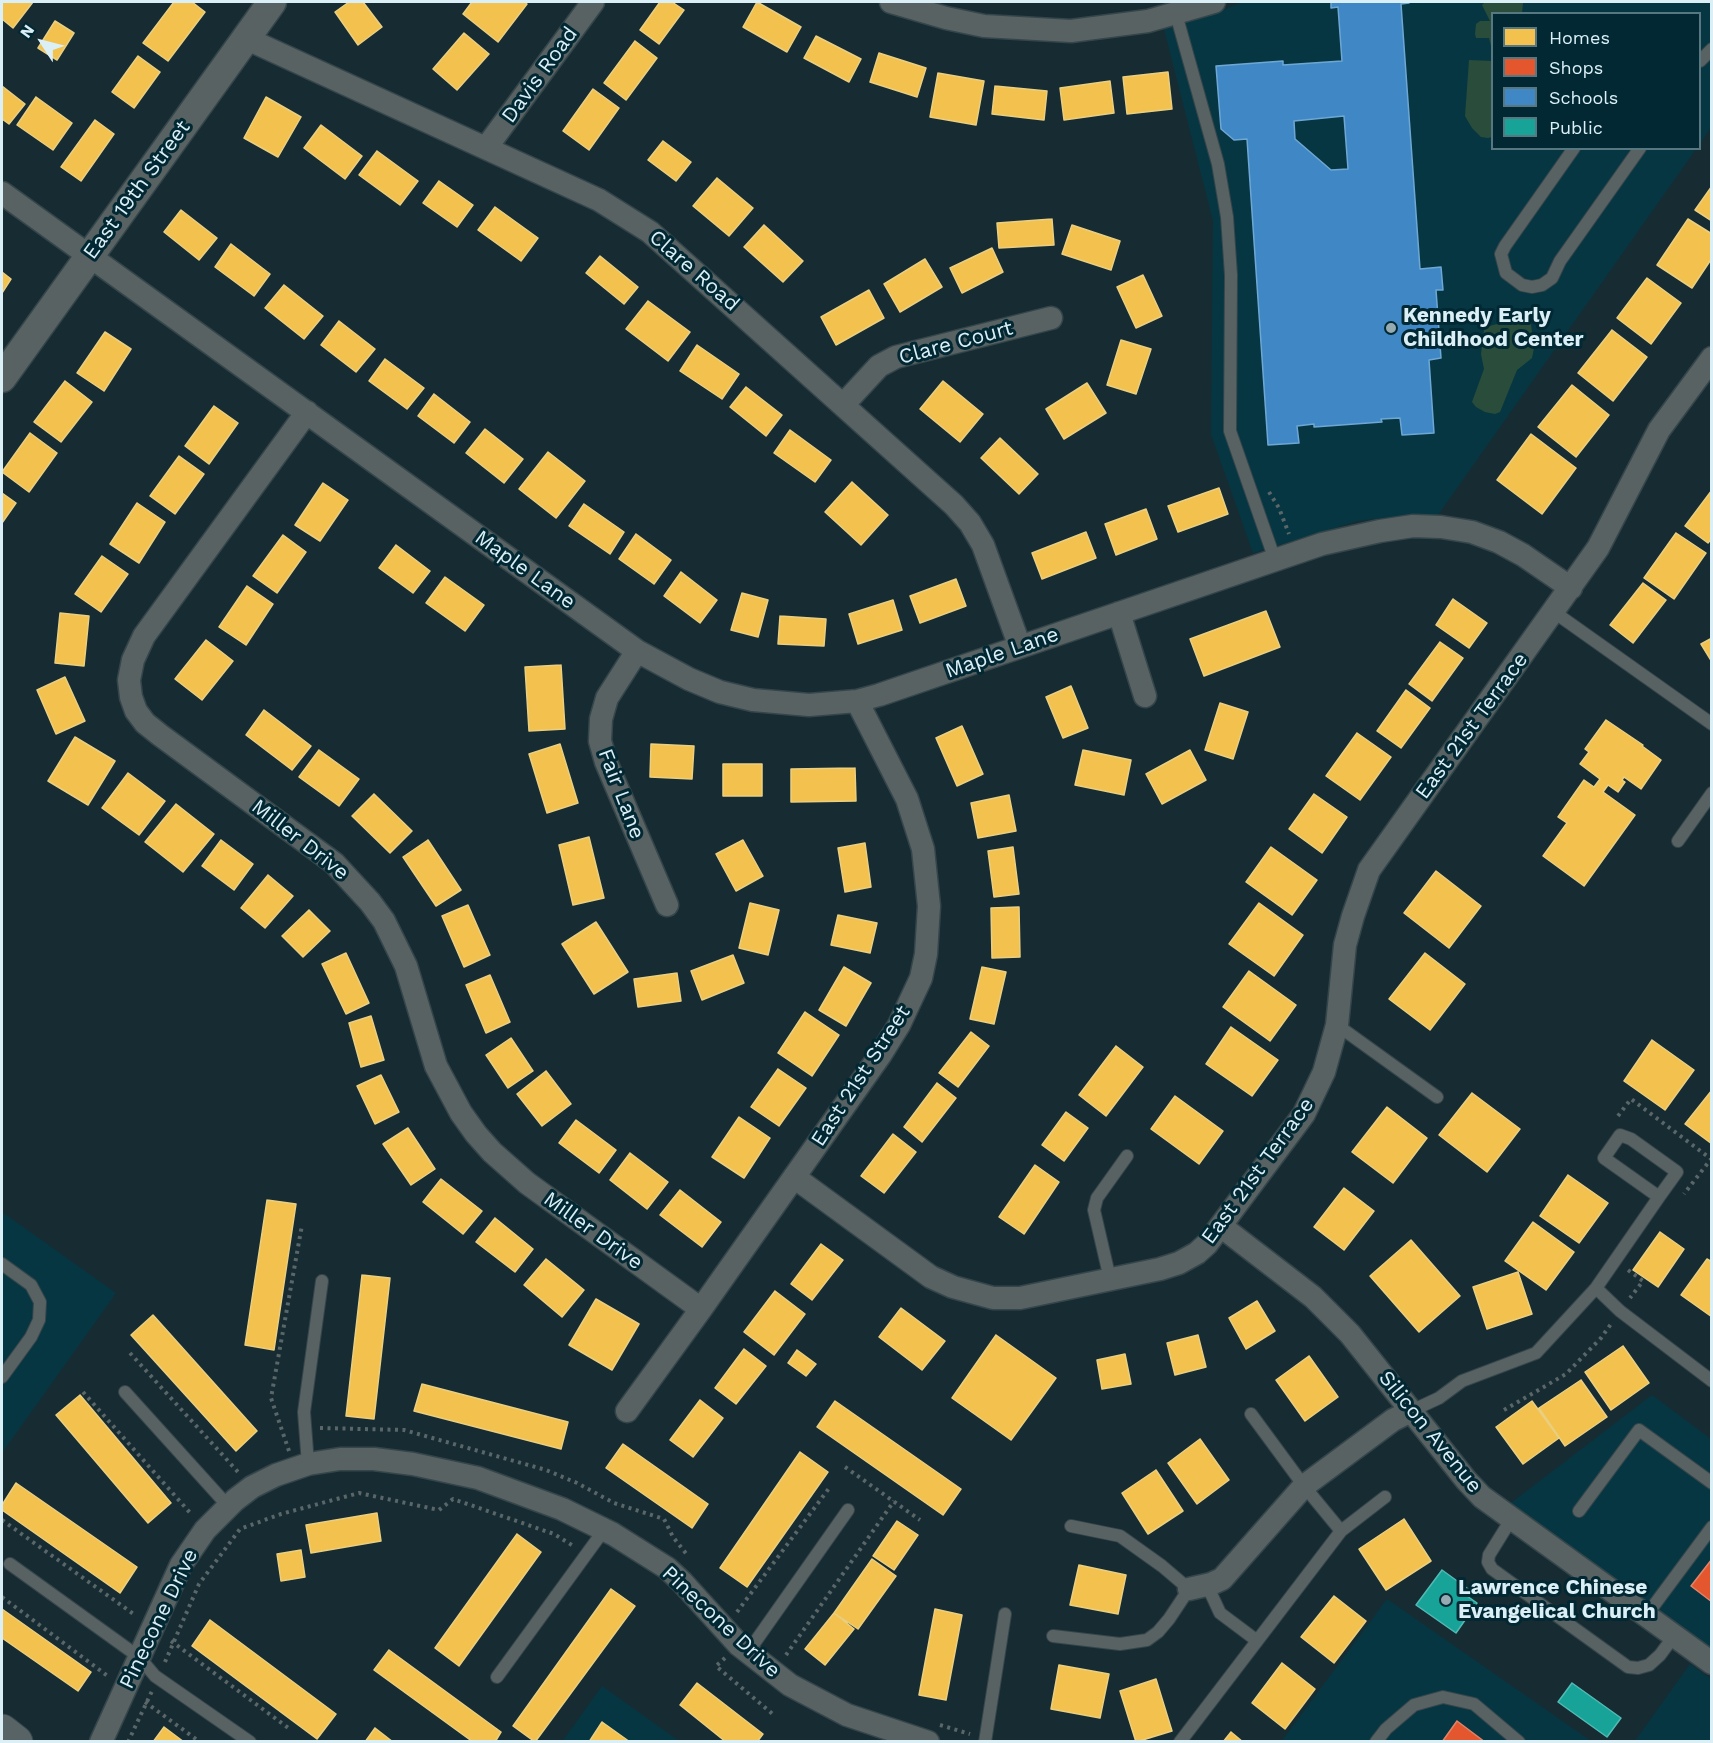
<!DOCTYPE html>
<style>
body{margin:0}
#map{position:relative;width:1713px;height:1743px;overflow:hidden;background:#172c32;font-family:"Work Sans",sans-serif}
canvas{display:block}
.frame{position:absolute;inset:0;border:3px solid #dbeff6;pointer-events:none}
.legend{position:absolute;left:1491px;top:12px;width:210px;height:138px;box-sizing:border-box;background:#012833;border:2px solid #587881;margin:0;padding:8px 10px;list-style:none;font-size:18px;color:#dbeff6}
.legend li{display:flex;align-items:center;gap:12px;height:30px}
.legend b{width:30px;border:2px solid #587881}
.north{position:absolute;left:12px;top:12px;width:60px;height:60px;-webkit-text-stroke:4px #012833;paint-order:stroke;rotate:306deg;font-size:16px;font-weight:700;line-height:24px;text-align:center;color:#dbeff6}
.north::after{content:'';display:block;margin:auto;width:21px;height:27px;background:#dbeff6;clip-path:polygon(50% 0,100% 100%,50% 72%,0 100%)}
</style>
<div id="map">
<canvas width="1713" height="1743"></canvas>
<div class="frame"></div>
<ul class="legend">
<li><b style="height:16px;background:#f2c14e"></b>Homes</li>
<li><b style="height:16px;background:#e4572e"></b>Shops</li>
<li><b style="height:16px;background:#3f88c5"></b>Schools</li>
<li><b style="height:16px;background:#17a398"></b>Public</li>
</ul>
<div class="north">N</div>
</div>
<script>
const g = document.querySelector('canvas').getContext('2d');
g.lineJoin = 'round';
function paint(path, color) { g.fillStyle = color; g.fill(path, 'evenodd'); }
const toPath = rows => new Path2D(rows.map(r => 'M' + r).join(''));
function stroke(path, color, width, dash) { g.strokeStyle = color; g.lineWidth = width; g.lineCap = dash ? 'butt' : 'round'; g.setLineDash(dash || []); g.stroke(path); }
function write(font, color, halo, rows, align = 'center') {
  g.font = font + ' "Work Sans",sans-serif'; g.lineWidth = 6; g.setLineDash([]); g.textBaseline = 'middle'; g.strokeStyle = halo; g.fillStyle = color; for (const [text, x, y, turn = 0] of rows) {
    g.save(); g.translate(x, y); g.rotate((+turn || 0) * Math.PI / 180); g.textAlign = isNaN(turn) ? turn : align; if (halo) g.strokeText(text, 0, 0); g.fillText(text, 0, 0); g.restore();
  }
}
paint(toPath([
 [1243,2,1711,2,1711,127,1700,144,1700,14,1492,14,1492,148,1696,149,1438,515,1408,515,1357,521,1253,553,1211,434,1213,221,1164,29,1202,18],
 [2,1212,116,1293,2,1453],
 [1652,1395,1711,1439,1711,1649,1511,1503],
 [1387,1599,1591,1741,1281,1742],
 [1690,1664,1711,1679,1711,1741,1635,1741],
 [602,1686,679,1741,562,1742]
]), '#073643');
paint(toPath([
 [1485,2,1543,2,1523,3,1522,13,1492,14,1492,46,1491,46,1489,38,1476,38,1475,34,1476,24,1480,21,1490,21,1482,5],
 [1469,60,1492,61,1492,137,1488,138,1481,137,1472,128,1465,116],
 [1518,319,1525,319,1531,324,1534,348,1532,358,1517,370,1500,412,1495,414,1485,412,1476,407,1472,402,1484,369,1481,354,1484,330,1489,326]
]), '#294d3a');
const homes = toPath([
 [2,2,33,2,13,28,2,19,2,2],
 [174,2,192,2,205,12,168,61,143,43,174,2],
 [349,2,363,2,382,27,358,45,335,12,349,2],
 [472,2,524,2,527,4,498,42,463,14,472,2],
 [660,2,672,2,684,10,659,44,640,30,660,2],
 [757,2,801,27,787,52,743,27,757,2],
 [55,21,74,33,57,60,38,48,55,21],
 [464,33,489,54,457,90,433,69,464,33],
 [816,36,861,59,849,82,804,58,816,36],
 [635,41,657,58,626,100,604,83,635,41],
 [879,53,926,68,917,97,870,82,879,53],
 [138,56,160,72,134,108,112,92,138,56],
 [1168,72,1172,109,1127,114,1123,77,1168,72],
 [938,73,984,81,976,125,930,117,938,73],
 [1110,81,1114,113,1064,120,1060,88,1110,81],
 [2,86,25,104,9,124,2,119,2,86],
 [995,86,1047,91,1044,120,992,114,995,86],
 [593,89,619,108,589,150,563,131,593,89],
 [36,97,72,123,53,150,17,125,36,97],
 [266,97,301,117,278,157,244,138,266,97],
 [95,120,114,134,81,181,61,167,95,120],
 [321,125,362,156,345,179,304,148,321,125],
 [663,141,691,162,676,181,648,160,663,141],
 [377,151,418,181,400,205,359,175,377,151],
 [717,178,753,208,729,236,693,206,717,178],
 [439,181,473,205,457,227,423,203,439,181],
 [1712,186,1712,221,1695,210,1712,186],
 [495,207,538,238,521,261,478,230,495,207],
 [181,210,217,238,199,260,164,232,181,210],
 [1052,219,1054,245,999,248,997,223,1052,219],
 [1688,219,1712,234,1712,258,1692,288,1657,265,1688,219],
 [764,225,803,261,783,282,744,247,764,225],
 [1072,225,1120,241,1111,270,1062,254,1072,225],
 [231,244,270,274,254,296,215,267,231,244],
 [992,248,1003,272,962,293,950,268,992,248],
 [600,256,638,287,624,304,586,273,600,256],
 [925,259,942,287,900,312,884,284,925,259],
 [2,272,11,279,2,293,2,272],
 [1143,275,1162,316,1136,328,1117,287,1143,275],
 [1647,278,1681,303,1651,344,1617,318,1647,278],
 [284,285,323,316,304,339,265,308,284,285],
 [869,290,884,318,836,345,821,317,869,290],
 [648,301,690,332,668,361,626,329,648,301],
 [339,321,375,349,356,372,321,345,339,321],
 [1612,330,1647,357,1613,401,1578,373,1612,330],
 [105,332,131,349,104,391,77,373,105,332],
 [1121,340,1151,349,1136,394,1107,385,1121,340],
 [697,345,739,374,722,399,680,371,697,345],
 [385,359,424,388,407,409,369,381,385,359],
 [65,381,92,402,61,442,34,422,65,381],
 [943,381,983,414,960,442,920,409,943,381],
 [1087,383,1106,413,1064,439,1046,409,1087,383],
 [1572,385,1609,415,1576,457,1538,427,1572,385],
 [746,387,782,415,766,436,730,407,746,387],
 [434,394,470,422,454,443,418,416,434,394],
 [214,406,238,423,209,464,185,446,214,406],
 [485,429,523,459,504,483,466,453,485,429],
 [790,430,831,460,815,482,774,453,790,430],
 [30,433,57,453,29,492,2,472,30,433],
 [1531,434,1576,468,1542,514,1497,480,1531,434],
 [1000,438,1038,474,1019,494,981,458,1000,438],
 [548,452,585,481,556,518,519,489,548,452],
 [179,456,204,474,175,514,150,496,179,456],
 [852,482,888,515,861,545,825,512,852,482],
 [323,483,348,500,320,541,295,525,323,483],
 [1219,488,1228,514,1178,532,1168,506,1219,488],
 [1712,490,1712,538,1708,543,1685,526,1712,490],
 [2,493,16,503,2,523,2,493],
 [137,503,165,522,139,563,110,544,137,503],
 [584,504,624,532,610,554,569,526,584,504],
 [1146,509,1157,539,1116,555,1105,524,1146,509],
 [1086,532,1096,558,1042,579,1032,553,1086,532],
 [1676,533,1706,553,1674,599,1644,578,1676,533],
 [636,534,671,560,654,584,619,559,636,534],
 [283,535,306,552,277,593,253,576,283,535],
 [396,545,430,571,413,593,379,568,396,545],
 [102,556,128,574,101,612,75,594,102,556],
 [681,572,717,600,700,623,664,596,681,572],
 [445,577,484,605,465,631,426,603,445,577],
 [956,579,966,606,920,623,910,596,956,579],
 [1643,583,1666,600,1633,643,1610,625,1643,583],
 [247,586,273,604,246,645,219,627,247,586],
 [742,593,768,600,758,637,731,630,742,593],
 [1453,599,1487,623,1469,648,1436,625,1453,599],
 [893,600,902,630,858,644,849,614,893,600],
 [1266,611,1280,647,1204,676,1190,639,1266,611],
 [60,613,89,616,84,666,55,663,60,613],
 [780,616,826,619,824,646,778,644,780,616],
 [1712,638,1712,662,1701,644,1712,638],
 [206,640,233,661,202,700,175,679,206,640],
 [1440,642,1463,658,1432,701,1409,684,1440,642],
 [561,665,565,729,529,731,525,667,561,665],
 [65,677,85,721,56,734,37,690,65,677],
 [1071,686,1088,728,1063,738,1046,697,1071,686],
 [1406,690,1430,708,1401,748,1377,731,1406,690],
 [1220,703,1248,712,1233,759,1205,750,1220,703],
 [264,710,311,746,292,770,246,735,264,710],
 [1606,720,1643,745,1642,746,1661,760,1641,789,1624,777,1622,780,1625,782,1618,792,1608,785,1603,792,1635,815,1584,886,1543,856,1567,823,1558,817,1584,780,1594,787,1600,779,1580,764,1589,752,1585,749,1606,720],
 [962,726,983,774,957,786,936,738,962,726],
 [1357,733,1391,757,1360,800,1326,776,1357,733],
 [75,737,115,761,88,805,48,781,75,737],
 [560,744,578,803,547,813,529,754,560,744],
 [651,744,694,746,692,779,650,777,651,744],
 [319,750,359,779,339,806,299,777,319,750],
 [1083,750,1131,760,1124,795,1075,785,1083,750],
 [1190,750,1206,780,1162,804,1146,774,1190,750],
 [723,764,762,764,762,796,723,796,723,764],
 [855,768,856,801,791,802,791,769,855,768],
 [128,773,165,801,139,835,102,808,128,773],
 [374,794,412,831,390,853,352,816,374,794],
 [1314,794,1347,817,1322,853,1289,829,1314,794],
 [1009,795,1016,831,978,838,971,803,1009,795],
 [176,804,214,834,183,872,145,842,176,804],
 [589,837,604,898,573,905,559,845,589,837],
 [221,840,253,864,234,890,202,866,221,840],
 [428,840,461,890,436,906,403,857,428,840],
 [743,840,763,876,736,891,716,854,743,840],
 [865,843,871,887,845,892,838,848,865,843],
 [1013,847,1019,894,994,897,988,851,1013,847],
 [1271,847,1317,880,1292,915,1246,882,1271,847],
 [1436,871,1481,906,1449,948,1404,913,1436,871],
 [268,875,293,896,265,928,241,908,268,875],
 [750,903,779,910,768,955,739,948,750,903],
 [1259,903,1303,935,1274,976,1229,944,1259,903],
 [468,905,490,955,464,967,442,916,468,905],
 [1019,907,1020,957,992,958,991,908,1019,907],
 [309,910,330,931,303,957,282,936,309,910],
 [838,915,877,923,870,953,831,945,838,915],
 [596,922,628,972,594,994,562,944,596,922],
 [346,953,369,1003,346,1014,322,964,346,953],
 [1425,953,1465,984,1430,1030,1389,999,1425,953],
 [733,955,744,983,702,1000,691,971,733,955],
 [844,967,871,983,846,1026,819,1010,844,967],
 [982,967,1006,972,994,1024,970,1019,982,967],
 [1249,971,1296,1005,1270,1041,1223,1007,1249,971],
 [677,973,681,1001,638,1007,634,979,677,973],
 [490,975,510,1022,486,1033,466,985,490,975],
 [805,1012,839,1035,812,1076,778,1053,805,1012],
 [371,1016,384,1060,361,1067,349,1023,371,1016],
 [1231,1027,1278,1060,1252,1096,1206,1064,1231,1027],
 [971,1032,989,1046,958,1087,939,1073,971,1032],
 [511,1038,533,1071,508,1088,486,1055,511,1038],
 [1652,1040,1694,1070,1665,1110,1624,1081,1652,1040],
 [1116,1046,1143,1067,1106,1116,1079,1095,1116,1046],
 [778,1069,806,1088,779,1126,751,1107,778,1069],
 [546,1071,571,1104,542,1126,517,1094,546,1071],
 [381,1075,399,1112,375,1124,357,1086,381,1075],
 [937,1083,956,1098,922,1142,904,1127,937,1083],
 [1712,1090,1712,1144,1685,1124,1712,1090],
 [1472,1093,1520,1129,1487,1172,1439,1135,1472,1093],
 [1175,1096,1223,1131,1199,1164,1151,1129,1175,1096],
 [1387,1107,1427,1138,1393,1183,1352,1152,1387,1107],
 [1066,1112,1088,1128,1064,1161,1042,1145,1066,1112],
 [739,1117,770,1138,744,1178,712,1157,739,1117],
 [576,1120,616,1150,599,1173,559,1143,576,1120],
 [408,1128,435,1169,411,1185,383,1144,408,1128],
 [893,1134,916,1152,884,1193,861,1176,893,1134],
 [630,1153,668,1182,647,1209,610,1180,630,1153],
 [1035,1165,1059,1182,1024,1234,999,1217,1035,1165],
 [1568,1175,1608,1203,1579,1243,1540,1216,1568,1175],
 [441,1179,482,1211,463,1234,423,1202,441,1179],
 [1344,1188,1374,1211,1344,1250,1314,1227,1344,1188],
 [680,1190,721,1222,702,1247,660,1215,680,1190],
 [267,1200,296,1204,274,1350,245,1345,267,1200],
 [495,1218,533,1249,515,1272,476,1242,495,1218],
 [1533,1222,1574,1252,1546,1290,1505,1261,1533,1222],
 [1660,1232,1684,1249,1658,1287,1633,1270,1660,1232],
 [1411,1240,1460,1296,1419,1332,1370,1276,1411,1240],
 [821,1244,843,1260,812,1300,791,1284,821,1244],
 [546,1259,584,1290,562,1317,524,1285,546,1259],
 [1707,1259,1712,1262,1712,1317,1681,1295,1707,1259],
 [1518,1272,1532,1314,1487,1329,1473,1287,1518,1272],
 [362,1275,390,1278,374,1419,346,1416,362,1275],
 [775,1291,805,1314,774,1355,744,1332,775,1291],
 [596,1299,639,1324,612,1370,569,1345,596,1299],
 [1257,1301,1275,1331,1246,1349,1229,1318,1257,1301],
 [901,1308,945,1341,922,1370,879,1337,901,1308],
 [153,1315,257,1431,236,1451,131,1335,153,1315],
 [996,1335,1056,1378,1011,1440,952,1398,996,1335],
 [1198,1335,1206,1367,1175,1375,1167,1343,1198,1335],
 [1623,1346,1649,1383,1611,1410,1585,1372,1623,1346],
 [744,1349,766,1366,736,1404,715,1388,744,1349],
 [797,1350,816,1364,806,1376,788,1363,797,1350],
 [1125,1354,1131,1384,1102,1389,1097,1360,1125,1354],
 [1309,1356,1338,1397,1305,1421,1276,1380,1309,1356],
 [1581,1380,1607,1417,1565,1446,1539,1408,1581,1380],
 [422,1384,568,1422,561,1449,414,1411,422,1384],
 [80,1395,171,1503,148,1523,56,1415,80,1395],
 [700,1400,723,1418,693,1457,670,1440,700,1400],
 [835,1401,961,1489,943,1515,817,1427,835,1401],
 [1532,1401,1559,1438,1523,1464,1496,1427,1532,1401],
 [1200,1439,1229,1480,1197,1504,1168,1463,1200,1439],
 [623,1444,708,1504,692,1528,606,1468,623,1444],
 [800,1452,828,1472,747,1587,720,1568,800,1452],
 [1156,1470,1183,1511,1148,1534,1122,1493,1156,1470],
 [16,1483,137,1567,120,1593,2,1510,2,1505,16,1483],
 [377,1513,381,1541,311,1553,306,1525,377,1513],
 [1404,1519,1431,1561,1386,1590,1359,1549,1404,1519],
 [897,1521,918,1535,894,1570,873,1556,897,1521],
 [517,1534,541,1552,459,1666,435,1648,517,1534],
 [301,1550,305,1577,281,1581,277,1554,301,1550],
 [872,1559,896,1576,858,1629,834,1613,872,1559],
 [1079,1565,1126,1575,1118,1614,1070,1605,1079,1565],
 [611,1589,635,1606,535,1742,513,1726,611,1589],
 [1334,1596,1366,1621,1334,1663,1301,1637,1334,1596],
 [2,1609,91,1672,78,1691,2,1638,2,1609],
 [935,1609,962,1615,946,1700,919,1695,935,1609],
 [834,1613,854,1629,825,1665,805,1649,834,1613],
 [210,1620,336,1714,317,1739,192,1646,210,1620],
 [389,1650,501,1732,495,1742,473,1742,374,1670,389,1650],
 [1282,1663,1315,1689,1285,1729,1252,1703,1282,1663],
 [1059,1665,1109,1674,1100,1718,1051,1709,1059,1665],
 [1156,1679,1172,1731,1136,1742,1120,1691,1156,1679],
 [697,1683,763,1734,757,1742,726,1742,680,1705,697,1683],
 [602,1722,630,1742,589,1742,602,1722],
 [164,1727,184,1742,153,1742,164,1727],
 [375,1728,393,1742,365,1742,375,1728],
 [1231,1732,1243,1742,1223,1742,1231,1732]
]);
paint(homes, '#f2c14e');
stroke(homes, '#ebcf80', 1.5);
const shops = toPath([
 [1712,1559,1712,1602,1691,1586,1712,1559],
 [1457,1721,1485,1742,1442,1742,1457,1721]
]);
paint(shops, '#e4572e');
stroke(shops, '#e1856a', 1.5);
const schools = toPath([
 [1331,2,1408,2,1409,3,1401,4,1420,269,1441,267,1443,290,1436,290,1441,358,1429,360,1434,433,1402,435,1400,418,1381,419,1382,422,1314,427,1314,424,1297,426,1299,443,1268,445,1247,139,1234,140,1221,129,1216,66,1283,61,1283,65,1342,61,1338,7,1331,8,1331,2],
 [1344,116,1348,169,1331,170,1295,139,1294,121,1344,116]
]);
paint(schools, '#3f88c5');
stroke(schools, '#6ea7d4', 1.5);
const public = toPath([
 [1442,1570,1471,1591,1467,1596,1477,1603,1456,1633,1416,1605,1442,1570],
 [1572,1683,1621,1718,1607,1737,1558,1702,1572,1683]
]);
paint(public, '#17a398');
stroke(public, '#52bab4', 1.5);
const service = toPath([
 [1176,14,1218,164,1227,217,1231,275,1230,431,1275,560],
 [1700,61,1712,49],
 [1574,148,1505,246,1501,254,1506,273,1522,285,1532,287,1542,285,1552,278,1560,261,1640,148],
 [1554,612,1712,724],
 [1678,841,1712,793],
 [1337,1025,1437,1097],
 [2,1264,31,1285,40,1302,39,1320,31,1337,2,1377],
 [1110,1279,1094,1210,1097,1198,1127,1156],
 [1596,1288,1659,1197,1677,1172,1631,1139,1620,1135,1604,1158,1659,1197],
 [125,1392,228,1506],
 [1411,1411,1439,1398,1462,1381,1536,1353,1596,1288,1620,1311,1712,1381],
 [1251,1414,1304,1486,1341,1531],
 [308,1464,304,1412,322,1281],
 [1579,1511,1639,1430,1712,1483],
 [1512,1518,1489,1555,1488,1562,1492,1569,1628,1667,1638,1668,1649,1665,1660,1655,1674,1636],
 [10,1564,139,1657,155,1676,250,1742],
 [1207,1585,1220,1613,1256,1640],
 [1646,1616,1712,1527],
 [1053,1636,1120,1644,1147,1640,1158,1632,1169,1619,1189,1589,1162,1566,1120,1536,1071,1526],
 [748,1652,848,1510],
 [497,1677,604,1530],
 [985,1742,1005,1614],
 [1180,1742,1341,1531,1385,1497],
 [1376,1742,1386,1729,1414,1705,1443,1697,1474,1704,1519,1742]
]);
const minor = toPath([
 [891,2,946,18,984,26,1071,31,1148,21,1214,2],
 [245,38,599,200,650,232,954,505,970,523,983,545,1020,647],
 [486,148,593,2],
 [2,193,637,651,689,679,720,692,753,700,809,705,857,701,879,695,1322,544,1380,531,1413,526,1441,527,1472,532,1499,542,1523,555,1571,588],
 [843,405,879,366,896,357,1051,318],
 [307,412,144,636,133,660,129,680,131,697,136,711,145,723,160,735,334,863,370,902,384,921,406,966,436,1066,461,1113,476,1134,492,1152,527,1183,701,1309],
 [1119,613,1145,696],
 [637,651,607,698,601,719,600,741,606,762,667,905],
 [794,1177,931,1277,953,1287,993,1298,1020,1298,1160,1269,1179,1263,1197,1253,1207,1244,1304,1114,1324,1072,1337,1025,1345,945,1353,916,1369,870,1598,548,1659,430,1712,358],
 [1222,1227,1313,1297,1350,1334,1466,1480,1482,1497,1712,1663],
 [627,1411,701,1309,881,1054,899,1025,921,978,926,954,929,906,923,849,907,799,857,701],
 [1189,1589,1211,1584,1222,1579,1304,1486,1393,1420,1411,1411],
 [101,1742,181,1565,205,1530,235,1500,252,1487,276,1475,308,1464,340,1459,374,1459,413,1464,478,1478,562,1509,613,1534,667,1568,682,1582,739,1645,790,1685,847,1715,928,1742]
]);
const tertiary = toPath([
 [2,378,272,2]
]);
const secondary = toPath([
 [2,1731,16,1742]
]);
stroke(service, '#35464b', 14);
stroke(minor, '#35464b', 25);
stroke(tertiary, '#35464b', 31);
stroke(secondary, '#35464b', 35);
stroke(toPath([
 [1269,492,1279,508,1289,534],
 [1618,1116,1631,1099,1711,1159,1684,1194],
 [1628,1270,1643,1281,1630,1298],
 [130,1353,238,1472],
 [83,1392,192,1515],
 [1504,1410,1566,1374,1601,1338,1611,1324],
 [320,1428,404,1430,546,1470,577,1483,614,1503,664,1519,673,1537,688,1556],
 [289,1451,271,1398,302,1225],
 [845,1467,920,1520],
 [2,1520,135,1615],
 [2,1597,109,1677],
 [737,1612,830,1487],
 [171,1641,291,1730],
 [786,1655,894,1501],
 [725,1658,716,1666,775,1716],
 [165,1662,199,1584,240,1529,281,1514,359,1493,439,1510,453,1499,554,1534,575,1547],
 [145,1702,200,1742],
 [940,1725,970,1734],
 [128,1742,152,1691]
]), '#5a6668', 4, [3, 4.5]);
stroke(service, '#586263', 12);
stroke(minor, '#586263', 22);
stroke(tertiary, '#586263', 28);
stroke(secondary, '#586365', 33);
for (const [x, y, r, color] of [
 [1391,328,6,"#96abb1"],
 [1446,1600,6,"#96abb1"]
]) { const dot = new Path2D(); dot.arc(x, y, r, 0, 2 * Math.PI); g.fillStyle = color; g.fill(dot); stroke(dot, '#012833', 2); }
write('21px', '#dbeff6', '#012833', [
 ["Davis Road",540,75,-54],
 ["East 19th Street",137,190,-54],
 ["Clare Road",694,271,41],
 ["Clare Court",956,343,-15],
 ["Maple Lane",525,570,36],
 ["Maple Lane",1002,653,-19],
 ["East 21st Terrace",1472,726,-54],
 ["Fair Lane",621,794,69],
 ["Miller Drive",300,840,38],
 ["East 21st Street",861,1076,-57],
 ["East 21st Terrace",1258,1171,-54],
 ["Miller Drive",593,1231,36],
 ["Silicon Avenue",1430,1432,51],
 ["Pinecone Drive",159,1619,-64],
 ["Pinecone Drive",721,1622,43]
]);
write('bold 21px', '#dbeff6', '#012833', [
 ["Kennedy Early",1403,316],
 ["Childhood Center",1403,340],
 ["Lawrence Chinese",1458,1588],
 ["Evangelical Church",1458,1612]
], 'left');
</script>
